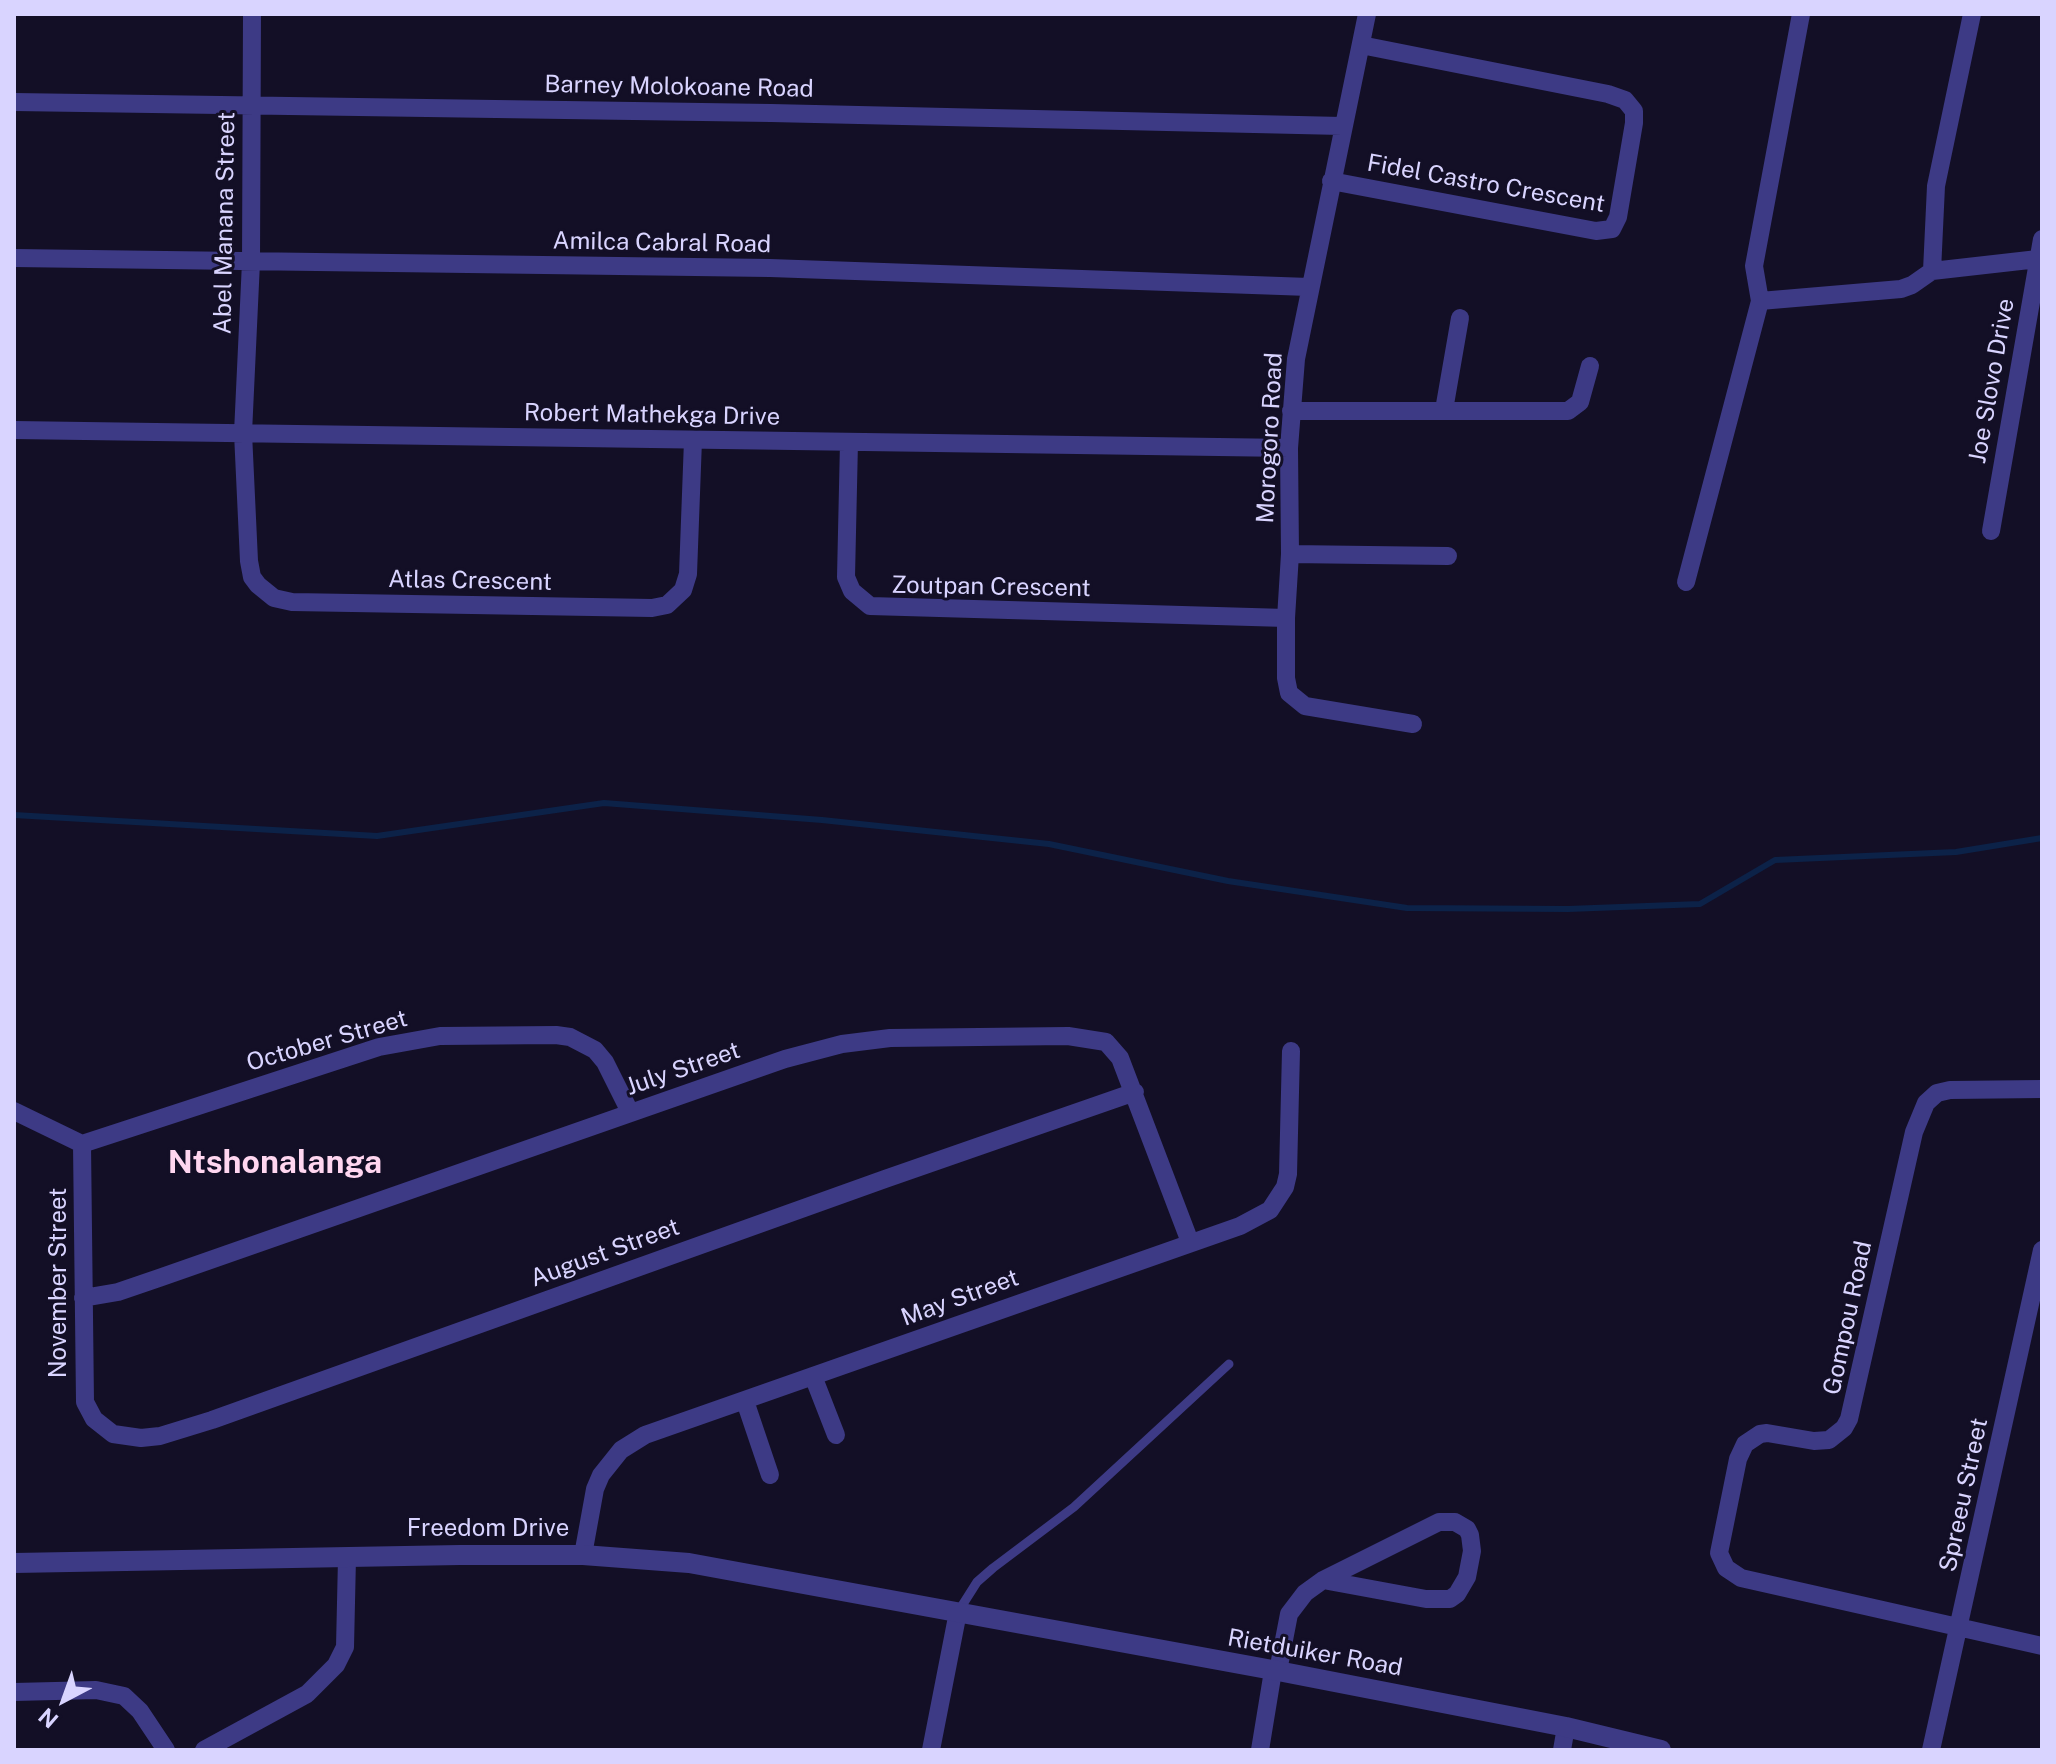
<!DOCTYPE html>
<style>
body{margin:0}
#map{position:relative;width:2056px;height:1764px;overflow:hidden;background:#130f26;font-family:"Public Sans",sans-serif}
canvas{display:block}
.frame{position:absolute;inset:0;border:16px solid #d9d4ff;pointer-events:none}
.north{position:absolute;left:24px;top:1660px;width:80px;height:80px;-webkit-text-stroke:6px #130f26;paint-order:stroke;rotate:221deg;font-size:22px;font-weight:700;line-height:32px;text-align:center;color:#d9d4ff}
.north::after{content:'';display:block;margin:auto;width:28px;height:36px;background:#d9d4ff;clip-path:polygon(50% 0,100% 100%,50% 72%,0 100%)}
</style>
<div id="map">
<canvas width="2056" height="1764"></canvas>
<div class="frame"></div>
<div class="north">N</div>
</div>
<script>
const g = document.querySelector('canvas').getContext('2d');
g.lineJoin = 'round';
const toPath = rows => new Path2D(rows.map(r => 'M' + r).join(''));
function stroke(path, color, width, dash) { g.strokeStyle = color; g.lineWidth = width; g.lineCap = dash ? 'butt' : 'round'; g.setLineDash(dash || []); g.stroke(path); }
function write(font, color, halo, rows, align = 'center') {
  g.font = font + ' "Public Sans",sans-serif'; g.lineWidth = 6; g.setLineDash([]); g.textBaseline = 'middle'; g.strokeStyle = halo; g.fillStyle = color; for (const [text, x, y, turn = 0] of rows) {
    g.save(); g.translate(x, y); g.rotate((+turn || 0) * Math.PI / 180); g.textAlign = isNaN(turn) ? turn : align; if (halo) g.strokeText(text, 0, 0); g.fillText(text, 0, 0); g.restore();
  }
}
stroke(toPath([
 [14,815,377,836,604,803,822,820,1049,844,1228,881,1407,908,1568,909,1700,904,1775,860,1956,852,2042,838]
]), '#0c2248', 6);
stroke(toPath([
 [958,1612,977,1582,993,1568,1074,1507,1229,1364]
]), '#3d3a85', 9);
stroke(toPath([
 [252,14,251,262,243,433,249,561,252,577,258,585,274,598,292,602,652,608,667,605,683,590,688,574,693,440],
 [1367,14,1296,359,1289,448,1290,554,1286,618,1286,678,1289,693,1305,706,1413,724],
 [1972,14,1936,186,1932,271,2038,259],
 [14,102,771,113,1342,126],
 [1331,181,1596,231,1612,229,1618,217,1634,123,1634,111,1625,100,1608,94,1361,45],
 [14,258,770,268,1309,287],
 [1760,301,1901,289,1912,285,1932,271],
 [1444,410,1460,318],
 [1291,411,1568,411,1580,402,1590,366],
 [14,430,1289,448],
 [849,442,846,577,852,591,870,606,1286,618],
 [1991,531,2042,239],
 [1290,554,1448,556],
 [1686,582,1760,301,1754,266,1801,14],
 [2042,1089,1950,1090,1937,1093,1926,1103,1914,1132,1849,1419,1844,1428,1829,1440,1814,1441,1767,1433,1760,1434,1745,1444,1738,1459,1719,1553,1726,1568,1741,1578,2042,1646],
 [14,1111,82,1144,379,1047,440,1036,556,1035,570,1037,595,1050,605,1062,630,1112],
 [82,1144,85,1402,94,1419,113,1434,141,1438,160,1436,212,1420,885,1179,1135,1092],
 [83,1298,118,1292,159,1278,785,1059,842,1044,890,1038,1068,1036,1106,1042,1120,1058,1190,1242],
 [813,1376,836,1435],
 [745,1401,770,1475],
 [583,1555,595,1489,601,1475,621,1450,645,1435,1240,1226,1270,1210,1285,1187,1288,1174,1291,1051],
 [1278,1671,1289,1614,1305,1593,1323,1580,1439,1522,1455,1522,1467,1529,1470,1535,1472,1551,1467,1577,1457,1594,1450,1599,1426,1599,1323,1580],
 [14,1692,96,1690,124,1696,140,1711,166,1750],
 [204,1750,307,1694,336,1665,345,1647,347,1558],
 [931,1750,958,1612],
 [1260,1750,1273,1671],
 [1562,1750,1566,1727],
 [1931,1750,2042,1250]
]), '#3d3a85', 18);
stroke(toPath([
 [14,1563,460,1555,583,1555,689,1563,1278,1671,1566,1727,1661,1750]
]), '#3d3a85', 20);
write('24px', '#d9d4ff', '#130f26', [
 ["Barney Molokoane Road",679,87,1],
 ["Fidel Castro Crescent",1486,184,10],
 ["Abel Manana Street",225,223,-89],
 ["Amilca Cabral Road",662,243,1],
 ["Joe Slovo Drive",1992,381,-80],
 ["Robert Mathekga Drive",652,415,1],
 ["Morogoro Road",1270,438,-87],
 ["Atlas Crescent",470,581,1],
 ["Zoutpan Crescent",991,587,1],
 ["October Street",327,1041,-16],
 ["July Street",683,1069,-19],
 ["August Street",605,1253,-20],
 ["November Street",59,1283,-90],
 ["May Street",960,1298,-20],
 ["Gompou Road",1848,1318,-78],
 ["Spreeu Street",1964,1495,-78],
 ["Freedom Drive",488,1529],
 ["Rietduiker Road",1315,1653,10]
]);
write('bold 32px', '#ffd6f0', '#130f26', [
 ["Ntshonalanga",275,1163]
]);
</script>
